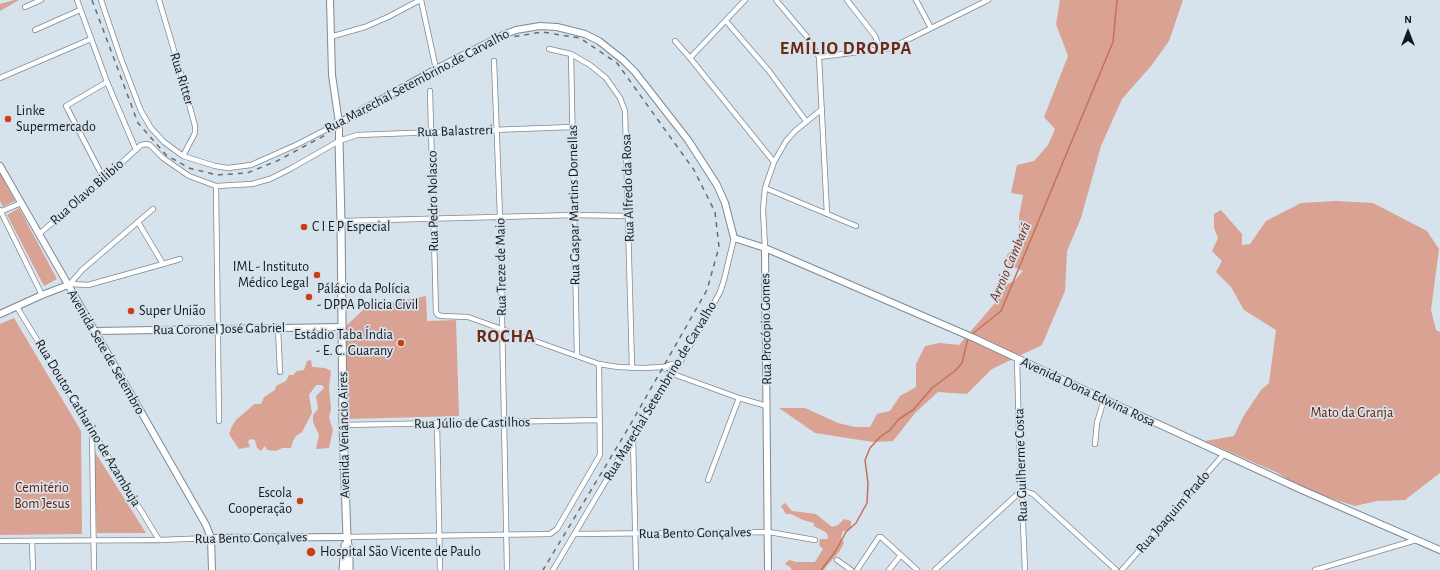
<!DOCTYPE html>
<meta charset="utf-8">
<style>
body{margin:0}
#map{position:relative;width:1440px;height:570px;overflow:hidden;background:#d6e3ec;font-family:"Alegreya Sans",sans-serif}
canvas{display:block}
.north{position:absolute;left:1388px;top:12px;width:40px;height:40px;-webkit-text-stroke:3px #d6e3ec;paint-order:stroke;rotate:0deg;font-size:11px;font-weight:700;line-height:16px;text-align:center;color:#14181c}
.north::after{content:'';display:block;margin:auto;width:14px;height:18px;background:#14181c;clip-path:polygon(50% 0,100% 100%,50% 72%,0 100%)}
</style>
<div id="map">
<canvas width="1440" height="570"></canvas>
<div class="north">N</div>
</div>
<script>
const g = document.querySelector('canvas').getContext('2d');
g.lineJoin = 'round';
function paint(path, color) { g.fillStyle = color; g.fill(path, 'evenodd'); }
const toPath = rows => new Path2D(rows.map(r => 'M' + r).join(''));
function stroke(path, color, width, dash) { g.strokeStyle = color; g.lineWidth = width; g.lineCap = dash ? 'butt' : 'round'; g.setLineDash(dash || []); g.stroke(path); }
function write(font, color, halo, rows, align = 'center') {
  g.font = font + ' "Alegreya Sans",sans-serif'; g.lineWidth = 3.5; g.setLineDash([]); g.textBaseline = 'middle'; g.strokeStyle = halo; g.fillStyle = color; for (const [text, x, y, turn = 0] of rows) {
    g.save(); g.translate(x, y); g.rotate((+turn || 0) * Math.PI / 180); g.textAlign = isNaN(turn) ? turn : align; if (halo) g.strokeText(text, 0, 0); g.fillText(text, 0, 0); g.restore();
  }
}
paint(toPath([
 [14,0,19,0,0,11,0,4],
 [1060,0,1183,0,1169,41,1151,66,1122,99,1101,146,1081,218,1067,251,1065,291,1042,345,992,369,967,394,938,392,916,412,893,441,873,442,815,433,779,408,805,408,838,423,855,427,870,427,877,414,890,411,900,396,916,387,916,364,925,346,940,343,959,345,995,303,994,290,1014,281,1023,271,1009,265,1007,255,1016,245,1019,234,1019,216,1023,195,1011,193,1017,165,1034,161,1048,145,1055,129,1044,117,1068,56,1056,24],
 [0,173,15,201,3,207,0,201],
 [1336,201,1373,203,1427,231,1439,249,1431,310,1436,330,1440,332,1440,473,1405,500,1377,501,1355,506,1302,489,1278,473,1205,441,1234,436,1243,417,1261,390,1269,383,1276,330,1244,310,1231,287,1216,272,1222,261,1212,251,1218,238,1214,228,1214,214,1221,210,1242,234,1242,245,1250,244,1266,221,1301,203],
 [19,208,57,279,44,286,7,215],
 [426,296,427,321,456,320,459,416,347,419,345,327,365,308],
 [14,318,81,431,82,534,0,535,0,324],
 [311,360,312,367,325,368,331,371,329,387,331,409,329,418,333,430,329,448,316,449,319,435,313,422,313,415,318,409,316,396,324,388,322,385,316,385,309,395,312,413,302,432,296,436,293,441,291,448,282,448,276,451,267,450,265,446,261,451,257,448,255,440,250,439,248,442,250,447,239,449,229,434,232,426,236,420,250,408,254,404,261,404,264,397,275,390,276,386,286,381,289,375,293,375,297,371,304,370,307,361],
 [93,449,146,533,97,533],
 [785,503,792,511,816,514,832,527,838,525,844,519,851,521,851,527,848,531,843,531,841,537,844,543,839,552,825,568,824,570,792,570,790,567,785,564,789,560,796,562,815,562,823,549,819,545,820,539,828,539,827,533,814,526,814,523,803,520,791,514,786,514,781,506]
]), '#d9a293');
stroke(toPath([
 [971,335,1001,311,1113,42,1117,0],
 [821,570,835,552,846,532,856,523,867,503,868,483,865,460,870,448,880,437,890,430,899,419,913,410,932,388,956,370,962,363,968,338]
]), '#c57159', 1.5);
const minor = toPath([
 [77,0,107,82,136,150],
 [101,0,120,56,141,111,151,128,164,142,183,156,215,166,228,168,251,165,296,145,339,123],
 [159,0,181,74,195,126,195,133,183,156],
 [421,0,436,69],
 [776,0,808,38,819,57,827,214],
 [847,0,875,36,880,50],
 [916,0,931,28],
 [25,7,41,0],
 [726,21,769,71,806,121],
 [35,30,80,10],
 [330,37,365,27,388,17,420,0],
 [675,41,690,58,774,162],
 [549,49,571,54,590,65,606,78,620,98,625,111,632,368],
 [571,54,577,355],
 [819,57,891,48,988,0],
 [690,58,745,0],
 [494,61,500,217,507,570],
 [0,78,91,39],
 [430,91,436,312,438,315,442,316,468,317,599,364,618,367,643,368,663,367,673,374,739,398,767,406],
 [104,179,66,106,107,82],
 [216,186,219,421],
 [765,188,856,226],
 [0,210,42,295],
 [0,212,21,203],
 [341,221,575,215,629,216],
 [39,234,104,179,141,145,146,144,150,145,163,158,189,176,216,186,252,184,270,179,290,169,339,141,357,135,572,127],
 [765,248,763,210,765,188,774,162,786,141,795,131,822,109],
 [163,264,180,259],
 [71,284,88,285,163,264,138,222],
 [69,285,82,270,153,209],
 [17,307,159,540],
 [278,328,280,372],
 [1017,360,1019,433,1025,570],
 [663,367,680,362],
 [437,423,440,570],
 [343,425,600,420],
 [92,431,94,570],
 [633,438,636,570],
 [1095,444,1097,423,1104,399],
 [708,480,739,398],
 [575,534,769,532,815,540],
 [347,537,550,534,557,529,600,455,599,364],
 [0,541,159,540,211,538],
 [32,541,33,570],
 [837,560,851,570],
 [553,570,620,457,673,374,701,327,720,292,724,280,734,238],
 [857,570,879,537,881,537,917,570],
 [889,570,901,555],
 [935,570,1022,490,1033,494,1116,570],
 [1122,570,1224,454],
 [1315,570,1416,540]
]);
const tertiary = toPath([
 [330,0,332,75,339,123,339,141],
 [339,123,436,69,503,35,516,30,540,26,557,27,585,34,599,41,623,60,635,72,688,140,717,185,725,203,734,238,765,248,974,338,1104,399,1302,490,1440,550],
 [0,166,206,525,211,538,212,570],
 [765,248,768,570],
 [0,314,42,295,68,285],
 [95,331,342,327],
 [211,538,347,537]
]);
const secondary = toPath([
 [339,141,341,221,343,425,347,537,349,555,349,570],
 [343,570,345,545]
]);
stroke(minor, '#7e8992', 6);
stroke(tertiary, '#7e8992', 8);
stroke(secondary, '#7e8992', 9);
stroke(minor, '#fff', 4.5);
stroke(tertiary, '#fff', 6);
stroke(secondary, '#fff', 7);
stroke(toPath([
 [92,0,138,123,166,155,189,168,217,175,247,173,277,161,506,38,542,32,580,38,617,63,694,170,715,212,719,247,707,290,629,427,543,570]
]), '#666e74', 1.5, [5, 5]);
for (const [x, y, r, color] of [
 [8,119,4,"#c84012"],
 [304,227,4,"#c84012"],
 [317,275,4,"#c84012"],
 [309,297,4,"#c84012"],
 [131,311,4,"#c84012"],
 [401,343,4,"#c84012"],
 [300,501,4,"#c84012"],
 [311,552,5,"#c84012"]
]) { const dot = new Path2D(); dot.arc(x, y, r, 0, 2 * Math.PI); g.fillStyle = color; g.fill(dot); stroke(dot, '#d6e3ec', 1.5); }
write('14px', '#14181c', '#d6e3ec', [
 ["Rua Ritter",182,79,73],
 ["Rua Marechal Setembrino de Carvalho",417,81,-28],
 ["Rua Balastreri",455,131,-2],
 ["Rua Alfredo da Rosa",628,188,-92],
 ["Rua Olavo Bilibio",87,192,-41],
 ["Rua Pedro Nolasco",433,201,-91],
 ["Rua Gaspar Martins Dornellas",574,205,-91],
 ["Rua Treze de Maio",501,267,-91],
 ["Rua Coronel José Gabriel",219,329,-1],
 ["Rua Procópio Gomes",766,329,-91],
 ["Avenida Sete de Setembro",106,352,60],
 ["Rua Marechal Setembrino de Carvalho",660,391,-59],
 ["Avenida Dona Edwina Rosa",1088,392,25],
 ["Rua Doutor Catharino de Azambuja",88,423,59],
 ["Rua Júlio de Castilhos",472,423,-1],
 ["Avenida Venâncio Aires",344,435,-91],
 ["Rua Guilherme Costa",1021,465,-92],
 ["Rua Joaquim Prado",1173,512,-49],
 ["Rua Bento Gonçalves",695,533,-1],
 ["Rua Bento Gonçalves",251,538,-1]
]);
write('14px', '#14181c', '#d6e3ec', [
 ["Linke",16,111],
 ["Supermercado",16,127],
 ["C I E P Especial",312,227],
 ["IML - Instituto",309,267,"right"],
 ["Médico Legal",309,283,"right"],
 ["Pálácio da Polícia",317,289],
 ["- DPPA Policia Civil",317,305],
 ["Super União",139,311],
 ["Estádio Taba Índia",393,335,"right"],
 ["- E. C. Guarany",393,351,"right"],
 ["Escola",292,493,"right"],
 ["Cooperação",292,509,"right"],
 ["Hospital São Vicente de Paulo",320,552]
], 'left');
write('14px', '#671a02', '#d6e3ec', [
 ["Mato da Granja",1352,413],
 ["Cemitério",42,488],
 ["Bom Jesus",42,504]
]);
write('italic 15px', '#7c2f18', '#d6e3ec', [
 ["Arroio Cambará",1010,262,-67]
]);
g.letterSpacing = '1px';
write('bold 18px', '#6d2a17', '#d6e3ec', [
 ["EMÍLIO DROPPA",846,49],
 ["ROCHA",506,337]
]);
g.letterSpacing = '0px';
</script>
